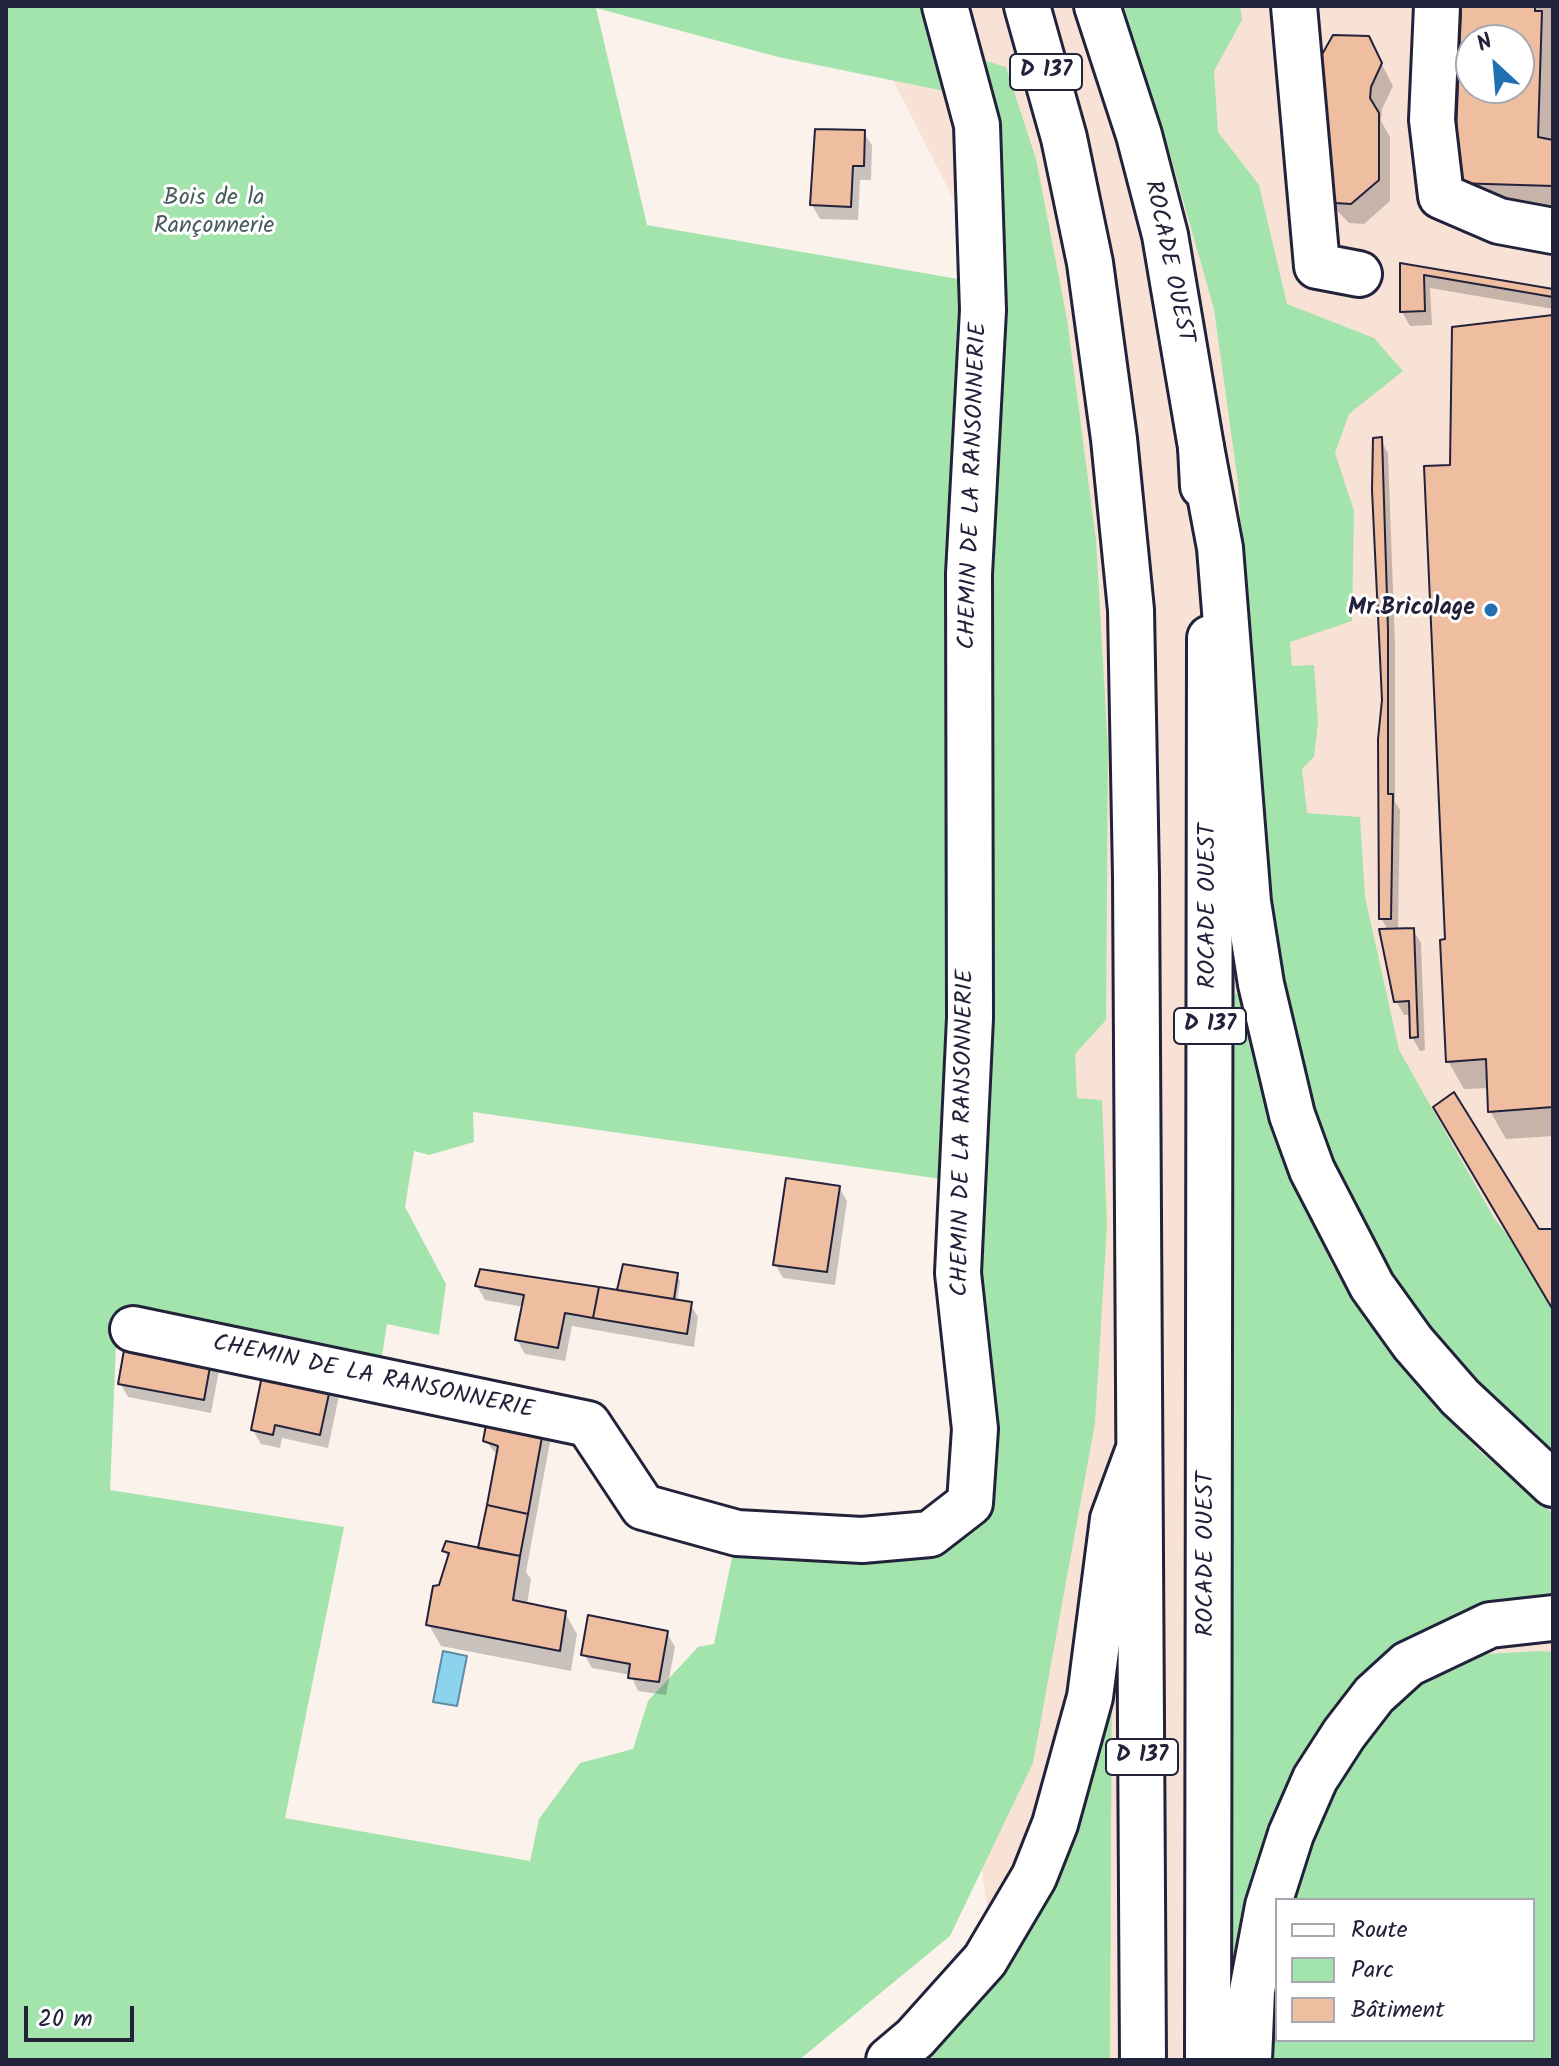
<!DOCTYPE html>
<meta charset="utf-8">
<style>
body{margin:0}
#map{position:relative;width:1559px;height:2066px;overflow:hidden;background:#fcf2ec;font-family:Kalam,sans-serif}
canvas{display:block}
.frame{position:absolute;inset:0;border:8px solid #22223b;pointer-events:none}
.legend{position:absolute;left:1275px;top:1898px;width:260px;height:144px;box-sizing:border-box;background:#fff;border:2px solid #a7a7b1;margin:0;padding:10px 14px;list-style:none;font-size:24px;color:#22223b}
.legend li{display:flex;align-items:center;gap:16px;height:40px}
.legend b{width:40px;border:2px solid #a7a7b1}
.north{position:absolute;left:1455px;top:24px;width:80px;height:80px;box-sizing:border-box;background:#fff;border:2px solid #a7a7b1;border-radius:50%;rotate:334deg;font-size:22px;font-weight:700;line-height:32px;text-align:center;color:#22223b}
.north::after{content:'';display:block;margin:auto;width:28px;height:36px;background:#1f6fb2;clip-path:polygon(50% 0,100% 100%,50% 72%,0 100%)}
.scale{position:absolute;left:24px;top:2006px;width:110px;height:36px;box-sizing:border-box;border:4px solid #22223b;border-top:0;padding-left:10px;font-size:24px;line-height:28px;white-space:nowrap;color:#22223b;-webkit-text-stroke:6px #fff;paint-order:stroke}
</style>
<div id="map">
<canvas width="1559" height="2066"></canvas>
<div class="frame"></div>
<ul class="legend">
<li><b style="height:10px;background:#fff"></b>Route</li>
<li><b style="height:22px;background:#a3e4ad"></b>Parc</li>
<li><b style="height:22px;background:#efbda0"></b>Bâtiment</li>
</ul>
<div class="north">N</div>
<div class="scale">20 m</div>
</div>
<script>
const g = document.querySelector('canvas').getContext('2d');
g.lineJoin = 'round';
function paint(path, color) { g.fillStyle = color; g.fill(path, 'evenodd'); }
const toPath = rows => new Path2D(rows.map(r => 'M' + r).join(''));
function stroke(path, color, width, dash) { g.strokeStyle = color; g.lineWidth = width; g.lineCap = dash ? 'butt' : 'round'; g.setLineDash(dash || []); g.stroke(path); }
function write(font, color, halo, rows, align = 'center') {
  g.font = font + ' Kalam,sans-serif'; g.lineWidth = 6; g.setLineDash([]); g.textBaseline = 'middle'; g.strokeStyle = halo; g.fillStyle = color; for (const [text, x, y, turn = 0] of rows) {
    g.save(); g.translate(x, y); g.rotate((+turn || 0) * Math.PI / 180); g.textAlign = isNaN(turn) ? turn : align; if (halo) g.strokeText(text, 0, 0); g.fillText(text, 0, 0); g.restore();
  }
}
paint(toPath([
 [855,6,1553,6,1553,2060,1010,2060,943,1608,1004,1589,977,245],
 [1471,40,1519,40,1519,88,1471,88],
 [1277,1900,1533,1900,1533,2040,1277,2040]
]), '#f8e2d5');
paint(toPath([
 [6,6,945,6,979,59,1006,67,1036,159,1067,319,1096,540,1108,749,1106,1020,1075,1054,1077,1098,1102,1100,1107,1226,1095,1423,1033,1763,950,1936,799,2060,6,2060],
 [596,8,778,57,969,96,981,283,647,225],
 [473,1112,962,1182,969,1503,862,1540,737,1533,714,1644,698,1647,648,1701,633,1749,580,1763,539,1819,530,1861,285,1818,344,1527,110,1490,117,1321,379,1375,387,1324,439,1335,446,1284,405,1207,414,1151,429,1155,474,1142],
 [1121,6,1240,6,1242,20,1214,71,1218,132,1259,185,1287,304,1374,338,1403,371,1349,414,1335,453,1354,511,1352,621,1290,642,1292,666,1314,665,1318,722,1314,757,1302,769,1307,813,1360,817,1365,897,1399,1050,1494,1218,1553,1294,1553,1464,1436,1342,1353,1231,1313,1143,1265,925,1238,483,1214,309,1168,147],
 [1231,994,1241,994,1269,1124,1333,1267,1476,1448,1553,1514,1553,1603,1340,1712,1230,2037],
 [1112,1635,1110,2060,910,2060,962,2008],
 [1540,1651,1553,1652,1553,2060,1269,2060,1277,1958,1277,2040,1533,2040,1533,1900,1287,1900,1296,1856,1360,1736,1423,1682,1483,1654]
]), '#a3e4ad');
const water = toPath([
 [443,1651,467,1656,457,1706,433,1702,443,1651]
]);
paint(water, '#8cd3ed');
stroke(water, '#628ca6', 2);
paint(toPath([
 [1452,6,1551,6,1553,213,1473,211,1456,183,1462,27],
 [1471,40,1519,40,1519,88,1471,88],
 [1368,38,1393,86,1382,109,1381,121,1390,137,1390,201,1364,224,1349,223,1327,200],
 [863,132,872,145,871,180,860,180,858,220,820,219,812,205],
 [1402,265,1553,290,1553,309,1430,288,1432,325,1410,326,1402,312],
 [1553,317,1553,1136,1506,1139,1490,1111,1489,1088,1464,1089,1448,1061,1452,467],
 [1380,439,1388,453,1395,645,1395,802,1400,810,1398,930,1413,930,1421,943,1425,1050,1420,1051,1412,1037,1411,1015,1404,1015,1396,1001,1388,930,1381,918,1384,700],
 [839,1187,847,1201,835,1285,783,1278,775,1264],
 [676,1275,680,1281,677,1301,690,1304,698,1317,694,1347,572,1326,565,1361,525,1354,517,1340,524,1307,485,1300,477,1286,619,1292],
 [211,1357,219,1371,211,1413,128,1397,120,1383],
 [331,1382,339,1396,328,1448,282,1438,280,1448,261,1444,253,1430],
 [542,1428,550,1442,526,1572,531,1579,527,1605,565,1613,577,1634,571,1671,441,1646,429,1625,449,1559,444,1551,479,1550,498,1456,485,1440],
 [667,1633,675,1647,666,1695,638,1691,631,1675,592,1668,584,1654]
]), '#0003');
const building = toPath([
 [1450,6,1535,6,1535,11,1542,11,1538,137,1553,140,1553,186,1454,183,1461,10,1450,9,1450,6],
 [1471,40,1519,40,1519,88,1471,88,1471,40],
 [1333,35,1369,36,1382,63,1371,87,1370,98,1379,113,1379,180,1351,204,1335,203,1312,179,1315,117,1325,100,1325,83,1316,65,1333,35],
 [815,129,865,130,864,166,853,166,851,207,810,205,815,129],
 [1400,263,1553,289,1553,297,1424,275,1425,311,1400,312,1400,263],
 [1553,315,1553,1107,1488,1112,1486,1059,1446,1062,1440,940,1445,939,1424,466,1450,465,1452,327,1553,315],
 [1382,437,1388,630,1388,794,1393,794,1391,919,1379,919,1378,739,1382,700,1372,490,1373,438,1382,437],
 [1414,928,1418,1037,1410,1038,1409,1001,1394,1002,1379,929,1414,928],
 [1454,1092,1539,1229,1553,1229,1553,1310,1433,1107,1454,1092],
 [786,1178,840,1186,827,1272,773,1265,786,1178],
 [623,1264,678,1273,674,1299,617,1290,623,1264],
 [480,1269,599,1287,593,1318,565,1313,558,1348,515,1340,524,1295,475,1286,480,1269],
 [599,1287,692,1302,687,1334,593,1318,599,1287],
 [126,1339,212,1356,204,1400,118,1384,126,1339],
 [264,1366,332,1380,320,1435,275,1425,273,1435,251,1430,264,1366],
 [488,1414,544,1426,528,1514,487,1505,498,1446,483,1441,488,1414],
 [487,1505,528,1514,520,1556,478,1548,487,1505],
 [446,1541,520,1556,513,1600,566,1611,560,1651,426,1625,433,1586,439,1585,449,1553,442,1551,446,1541],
 [588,1615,668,1631,659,1682,628,1678,630,1664,581,1655,588,1615]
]);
paint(building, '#efbda0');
stroke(building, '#22223b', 2);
const minor = toPath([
 [1294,6,1317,266,1359,274],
 [1437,6,1432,120,1441,196,1499,221,1553,231],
 [133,1329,588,1424,643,1507,737,1533,862,1540,930,1534,970,1503,975,1429,958,1273,970,1018,969,574,983,310,977,125,945,6]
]);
const major = toPath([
 [1027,6,1064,138,1090,263,1114,439,1131,610,1136,877,1143,2060],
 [1097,6,1139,135,1165,235,1201,447,1203,486],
 [1208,2060,1210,638]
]);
const highway = toPath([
 [1201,447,1220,548,1248,902,1261,984,1292,1115,1312,1170,1372,1286,1413,1343,1460,1397,1553,1484],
 [889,2060,915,2038,985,1960,1034,1877,1055,1824,1090,1697,1113,1519,1137,1454],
 [1249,2060,1252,1991,1268,1906,1291,1834,1315,1779,1344,1734,1374,1695,1408,1664,1490,1625,1553,1618]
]);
stroke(minor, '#22223b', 50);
stroke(major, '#22223b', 50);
stroke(highway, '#22223b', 50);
stroke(minor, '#fff', 44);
stroke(major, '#fff', 44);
stroke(highway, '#fff', 44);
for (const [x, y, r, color] of [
 [1491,610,8,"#1f6fb2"]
]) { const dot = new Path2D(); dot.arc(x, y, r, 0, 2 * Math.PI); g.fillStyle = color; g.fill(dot); stroke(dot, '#fff', 3); }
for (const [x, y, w] of [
 [1046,72,72],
 [1210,1026,72],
 [1142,1757,72]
]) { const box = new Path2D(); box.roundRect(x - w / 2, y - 18, w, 36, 6); g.fillStyle = '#fff'; g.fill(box); stroke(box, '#22223b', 2); }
write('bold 22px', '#22223b', null, [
 ["D 137",1046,72],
 ["D 137",1210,1026],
 ["D 137",1142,1757]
]);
write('24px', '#495c5d', '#fff', [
 ["Bois de la",214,200],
 ["Rançonnerie",214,228]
]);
write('24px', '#22223b', '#fff', [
 ["ROCADE OUEST",1167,262,78],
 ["CHEMIN DE LA RANSONNERIE",975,486,-88],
 ["ROCADE OUEST",1210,906,-90],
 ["CHEMIN DE LA RANSONNERIE",965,1133,-89],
 ["CHEMIN DE LA RANSONNERIE",373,1379,12],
 ["ROCADE OUEST",1208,1554,-90]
]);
write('bold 24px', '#22223b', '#fff', [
 ["Mr.Bricolage",1475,610]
], 'right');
</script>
